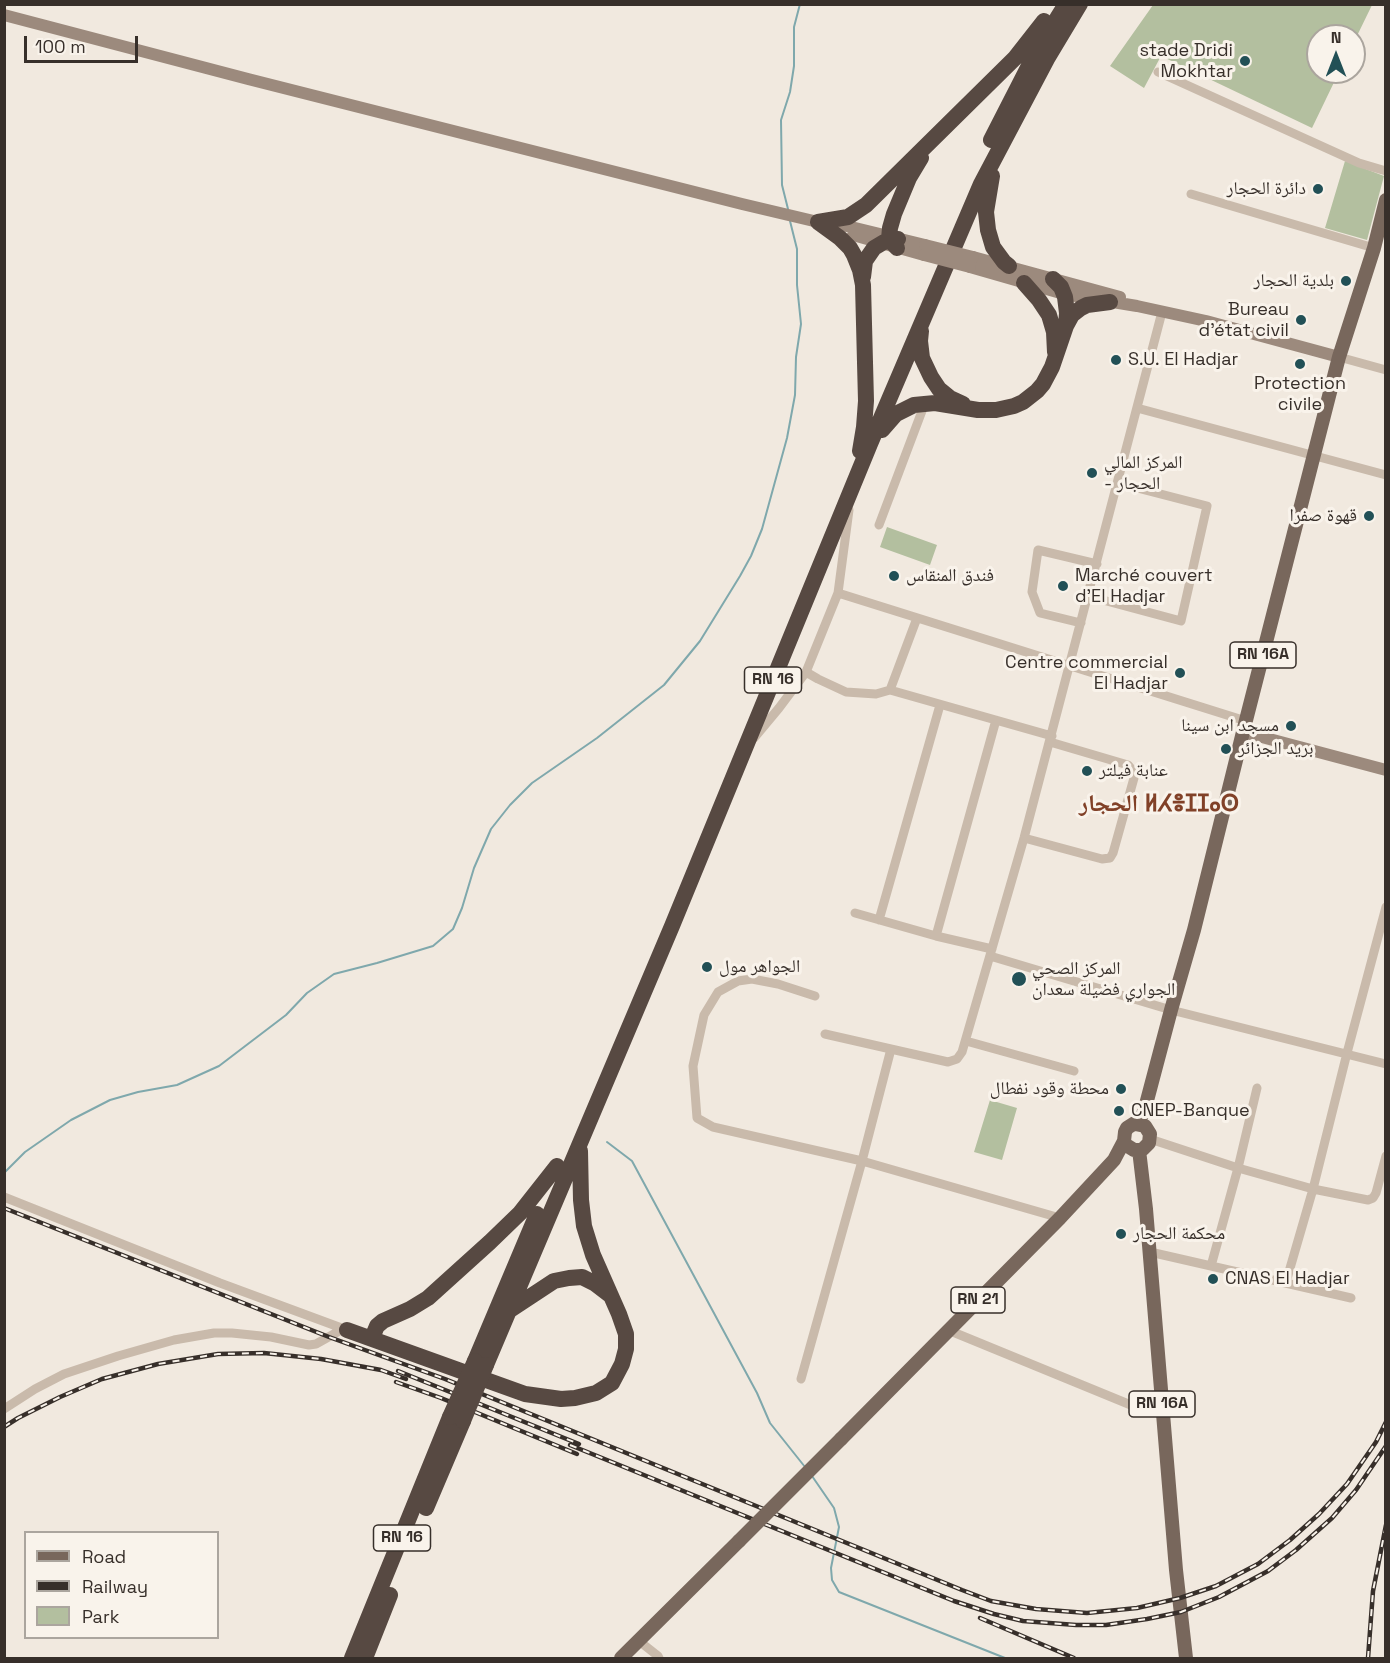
<!DOCTYPE html>
<meta charset="utf-8">
<style>
body{margin:0}
#map{position:relative;width:1390px;height:1663px;overflow:hidden;background:#f1e9df;font-family:"Space Grotesk",sans-serif}
canvas{display:block}
.frame{position:absolute;inset:0;border:6px solid #372f2a;pointer-events:none}
.legend{position:absolute;left:24px;top:1531px;width:195px;height:108px;box-sizing:border-box;background:#f9f3eb;border:2px solid #aba59e;margin:0;padding:8px 10px;list-style:none;font-size:18px;color:#372f2a}
.legend li{display:flex;align-items:center;gap:12px;height:30px}
.legend b{width:30px;border:2px solid #aba59e}
.north{position:absolute;left:1306px;top:24px;width:60px;height:60px;box-sizing:border-box;background:#f9f3eb;border:2px solid #aba59e;border-radius:50%;rotate:0deg;font-size:16px;font-weight:700;line-height:24px;text-align:center;color:#372f2a}
.north::after{content:'';display:block;margin:auto;width:21px;height:27px;background:#225056;clip-path:polygon(50% 0,100% 100%,50% 72%,0 100%)}
.scale{position:absolute;left:24px;top:36px;width:114px;height:27px;box-sizing:border-box;border:3px solid #372f2a;border-top:0;padding-left:8px;font-size:18px;line-height:21px;white-space:nowrap;color:#372f2a;-webkit-text-stroke:4px #f9f3eb;paint-order:stroke}
</style>
<div id="map">
<canvas width="1390" height="1663"></canvas>
<div class="frame"></div>
<ul class="legend">
<li><b style="height:8px;background:#78675c"></b>Road</li>
<li><b style="height:8px;background:#372f2a"></b>Railway</li>
<li><b style="height:16px;background:#b3bf9f"></b>Park</li>
</ul>
<div class="north">N</div>
<div class="scale">100 m</div>
</div>
<script>
const g = document.querySelector('canvas').getContext('2d');
g.lineJoin = 'round';
function paint(path, color) { g.fillStyle = color; g.fill(path, 'evenodd'); }
const toPath = rows => new Path2D(rows.map(r => 'M' + r).join(''));
function stroke(path, color, width, dash) { g.strokeStyle = color; g.lineWidth = width; g.lineCap = dash ? 'butt' : 'round'; g.setLineDash(dash || []); g.stroke(path); }
function write(font, color, halo, rows, align = 'center') {
  g.font = font + ' "Space Grotesk","Noto Naskh Arabic","Noto Sans Tifinagh",sans-serif'; g.lineWidth = 6; g.setLineDash([]); g.textBaseline = 'middle'; g.strokeStyle = halo; g.fillStyle = color; for (const [text, x, y, turn = 0] of rows) {
    g.save(); g.translate(x, y); g.rotate((+turn || 0) * Math.PI / 180); g.textAlign = isNaN(turn) ? turn : align; if (halo) g.strokeText(text, 0, 0); g.fillText(text, 0, 0); g.restore();
  }
}
paint(toPath([
 [1153,5,1153,4,1372,5,1354,42,1354,36,1318,36,1318,72,1339,72,1312,128,1161,56,1144,88,1110,66],
 [1345,161,1384,176,1367,240,1325,228],
 [887,527,937,545,930,565,880,547],
 [990,1100,1017,1108,1002,1160,974,1152]
]), '#b3bf9f');
stroke(toPath([
 [788,209,782,185,781,120,790,92,794,66,794,27,800,4],
 [607,1142,632,1161,757,1393,770,1423,805,1467],
 [4,1173,25,1152,71,1120,110,1100,138,1092,177,1085,219,1066,286,1015,307,993,334,974,377,963,433,946,453,929,462,908,474,868,491,829,510,805,532,783,597,738,664,685,700,641,740,576,751,556,762,529,787,438,795,395,796,357,801,324,797,285,797,249,790,221],
 [812,1476,834,1508,839,1527,831,1568,832,1580,839,1592,1005,1658]
]), '#7fa8ac', 2);
stroke(toPath([
 [1158,72,1359,163,1386,171],
 [1191,194,1374,248],
 [1339,357,1386,370],
 [1137,408,1386,475],
 [879,525,925,403],
 [838,593,1246,721],
 [1088,596,1181,621,1207,506,1118,483],
 [1081,623,1040,613,1032,592,1038,550,1097,564],
 [806,672,818,679,846,692,876,694,890,690,1052,736],
 [890,690,917,618],
 [754,738,779,708,806,672,838,593,849,510],
 [1024,838,1102,859,1110,858,1113,853,1134,778,1133,771,1128,765,1050,742],
 [855,913,936,936,992,949],
 [879,920,940,705],
 [936,936,996,720],
 [990,956,1171,1010,1386,1064],
 [815,996,778,984,752,979,738,981,718,992,704,1015,693,1066,697,1118,713,1127,862,1161,1060,1218],
 [825,1034,948,1062,957,1059,962,1052,1024,838,1162,312],
 [966,1041,1074,1071],
 [1150,1139,1238,1168,1313,1189,1368,1200,1373,1198,1376,1193,1386,1156],
 [4,1197,220,1283,347,1330],
 [1150,1252,1351,1298],
 [1211,1266,1238,1168,1257,1088],
 [1286,1282,1313,1189,1347,1053,1386,907],
 [948,1330,1143,1410],
 [801,1379,862,1161,891,1049],
 [4,1409,35,1389,64,1374,118,1356,174,1340,214,1333,232,1333,271,1337,309,1345,316,1344,341,1330,347,1330],
 [639,1641,658,1656,659,1658]
]), '#c9baab', 9);
stroke(toPath([
 [4,15,248,79,742,204,818,222,847,226,925,245],
 [853,235,924,255],
 [973,257,1120,297],
 [970,267,1064,294,1137,306,1206,321,1339,357],
 [1243,732,1386,770]
]), '#9c8a7d', 12);
stroke(toPath([
 [1135,1124,1145,1126,1150,1134,1149,1143,1143,1149,1139,1150,1134,1150,1126,1145,1124,1141,1125,1132,1127,1128,1138,1121,1144,1112,1171,1010,1194,930,1243,732,1339,357,1374,248,1386,200],
 [1139,1150,1146,1209,1176,1570,1186,1658],
 [841,1439,1060,1218,1114,1160,1124,1141],
 [621,1658,739,1541]
]), '#78675c', 14);
stroke(toPath([
 [991,140,1035,54,1066,4],
 [992,176,986,212,988,230,993,247,1004,262,1009,266],
 [818,222,848,217,866,205,1015,58,1044,21],
 [818,222,840,238,850,248,854,255,860,270,863,285,866,401,864,427,860,451],
 [897,248,889,239,890,228,894,214,909,178,921,158],
 [863,277,865,261,874,248,884,242,898,239],
 [1024,283,1039,300,1049,315,1054,332,1055,352],
 [1066,326,1072,315,1081,308,1087,305,1110,302],
 [921,331,920,341,922,358,931,377,939,389,950,398,963,404],
 [882,430,896,414,914,405,935,403,978,410,996,410,1014,406,1023,402,1037,391,1043,384,1052,367,1066,326,1067,313,1065,297,1061,287,1053,279],
 [510,1310,554,1281,569,1278,582,1277,594,1283,611,1296],
 [347,1330,525,1394,561,1399,575,1398,596,1393,612,1383,622,1364,626,1349,626,1334,619,1314,593,1255,584,1226,581,1200,580,1151],
 [372,1338,377,1326,383,1321,410,1309,428,1298,490,1242,520,1213,557,1166],
 [475,1361,537,1214],
 [486,1365,672,926,870,444,981,184,1047,59,1080,4],
 [426,1508,463,1421],
 [352,1658,450,1417],
 [365,1658,390,1595]
]), '#574942', 16);
const rail = toPath([
 [4,1208,329,1337,445,1379,962,1590,991,1601,1036,1609,1087,1613,1137,1608,1180,1598,1216,1586,1258,1564,1290,1540,1319,1514,1347,1484,1376,1442,1386,1422],
 [398,1371,579,1444],
 [396,1382,441,1398,577,1454],
 [4,1427,18,1418,60,1397,102,1379,158,1364,218,1354,264,1353,321,1359,381,1370,406,1379],
 [570,1445,954,1601,994,1614,1023,1621,1076,1625,1106,1625,1147,1619,1181,1612,1219,1597,1268,1571,1296,1550,1332,1518,1356,1490,1386,1446],
 [980,1618,1074,1658],
 [1368,1658,1373,1591,1386,1525]
]);
stroke(rail, '#372f2a', 4.5);
stroke(rail, '#f9f3eb', 2, [7]);
stroke(toPath([
 [925,245,973,257],
 [924,255,970,267]
]), '#9c8a7d', 12);
stroke(toPath([
 [739,1541,841,1439]
]), '#78675c', 14);
stroke(toPath([
 [450,1417,475,1361],
 [463,1421,486,1365]
]), '#574942', 16);
for (const [x, y, r, color] of [
 [1245,61,6,"#225056"],
 [1318,189,6,"#225056"],
 [1346,281,6,"#225056"],
 [1301,320,6,"#225056"],
 [1116,360,6,"#225056"],
 [1300,364,6,"#225056"],
 [1092,473,6,"#225056"],
 [1369,516,6,"#225056"],
 [894,576,6,"#225056"],
 [1063,586,6,"#225056"],
 [1180,673,6,"#225056"],
 [1291,726,6,"#225056"],
 [1226,749,6,"#225056"],
 [1087,771,6,"#225056"],
 [707,967,6,"#225056"],
 [1019,979,8,"#225056"],
 [1121,1089,6,"#225056"],
 [1119,1111,6,"#225056"],
 [1121,1234,6,"#225056"],
 [1213,1279,6,"#225056"]
]) { const dot = new Path2D(); dot.arc(x, y, r, 0, 2 * Math.PI); g.fillStyle = color; g.fill(dot); stroke(dot, '#f9f3eb', 2); }
for (const [x, y, w] of [
 [1263,655,66],
 [773,680,57],
 [978,1300,54],
 [1162,1404,66],
 [402,1538,57]
]) { const box = new Path2D(); box.roundRect(x - w / 2, y - 13, w, 26, 4.5); g.fillStyle = '#f9f3eb'; g.fill(box); stroke(box, '#372f2a', 1.5); }
write('bold 16px', '#372f2a', null, [
 ["RN 16A",1263,655],
 ["RN 16",773,680],
 ["RN 21",978,1300],
 ["RN 16A",1162,1404],
 ["RN 16",402,1538]
]);
write('18px', '#372f2a', '#f9f3eb', [
 ["stade Dridi",1233,51,"right"],
 ["Mokhtar",1233,72,"right"],
 ["دائرة الحجار",1306,189,"right"],
 ["بلدية الحجار",1334,281,"right"],
 ["Bureau",1289,310,"right"],
 ["d'état civil",1289,331,"right"],
 ["S.U. El Hadjar",1128,360],
 ["Protection",1300,384,"center"],
 ["civile",1300,405,"center"],
 ["المركز المالي",1104,463],
 ["- الحجار",1104,484],
 ["قهوة صفرا",1357,516,"right"],
 ["فندق المنقاس",906,576],
 ["Marché couvert",1075,576],
 ["d'El Hadjar",1075,597],
 ["Centre commercial",1168,663,"right"],
 ["El Hadjar",1168,684,"right"],
 ["مسجد ابن سينا",1279,726,"right"],
 ["بريد الجزائر",1238,749],
 ["عنابة فيلتر",1099,771],
 ["الجواهر مول",719,967],
 ["المركز الصحي",1032,969],
 ["الجواري فضيلة سعدان",1032,990],
 ["محطة وقود نفطال",1109,1089,"right"],
 ["CNEP-Banque",1131,1111],
 ["محكمة الحجار",1133,1234],
 ["CNAS El Hadjar",1225,1279]
], 'left');
write('bold 24px', '#814128', '#f9f3eb', [
 ["الحجار ⵍⵃⴻⵊⵊⴰⵔ",1159,804]
]);
</script>
